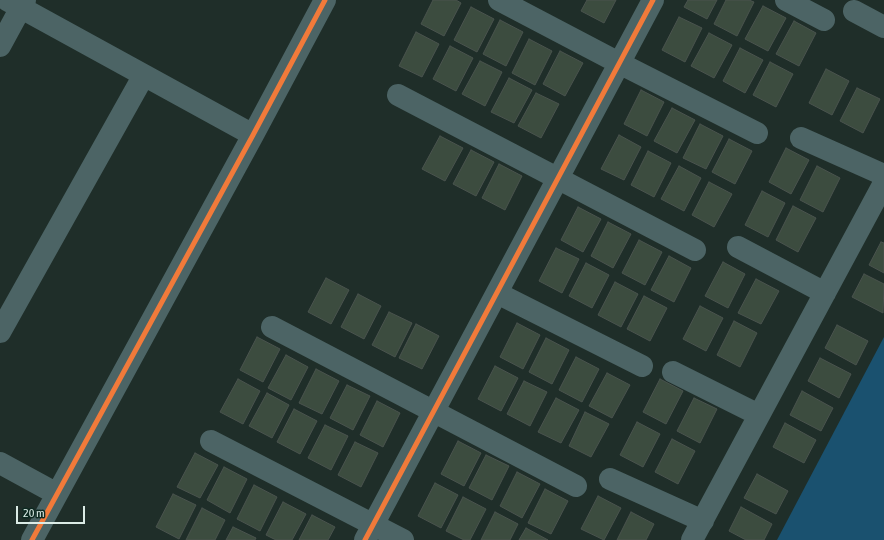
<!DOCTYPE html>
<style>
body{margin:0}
#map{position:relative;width:884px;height:540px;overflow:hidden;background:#1f2e29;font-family:"Asap Condensed",sans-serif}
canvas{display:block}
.scale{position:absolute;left:16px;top:506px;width:69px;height:18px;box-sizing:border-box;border:2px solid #dbebe5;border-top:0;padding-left:5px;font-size:12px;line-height:14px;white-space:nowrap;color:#dbebe5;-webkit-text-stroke:3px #0e2a22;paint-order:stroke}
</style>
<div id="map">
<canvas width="884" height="540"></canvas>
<div class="scale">20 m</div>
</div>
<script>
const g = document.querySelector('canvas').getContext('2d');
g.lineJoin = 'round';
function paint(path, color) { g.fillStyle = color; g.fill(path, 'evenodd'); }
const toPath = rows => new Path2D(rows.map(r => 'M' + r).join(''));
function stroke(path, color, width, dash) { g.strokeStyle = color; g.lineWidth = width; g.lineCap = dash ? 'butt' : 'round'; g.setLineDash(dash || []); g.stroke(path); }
paint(toPath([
 [884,337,884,540,777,540]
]), '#1a516f');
const building = toPath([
 [433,0,456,0,461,3,444,36,421,24,433,0],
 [587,0,616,0,604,23,581,11,587,0],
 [688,0,717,0,707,19,684,7,688,0],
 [726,0,749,0,754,2,737,36,714,24,726,0],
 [763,6,786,18,768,51,745,39,763,6],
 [471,7,494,19,477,52,454,40,471,7],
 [679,17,702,28,685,62,662,50,679,17],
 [500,20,523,32,506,66,483,54,500,20],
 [794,21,816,33,799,66,776,54,794,21],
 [416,32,439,44,422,77,399,66,416,32],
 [709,33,732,45,714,78,691,66,709,33],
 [529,39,552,51,535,85,512,73,529,39],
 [450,46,473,58,456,91,433,79,450,46],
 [740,48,763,60,745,93,723,81,740,48],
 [560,51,583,63,565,96,543,84,560,51],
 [480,61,502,72,485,106,462,94,480,61],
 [770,62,793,74,776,107,753,95,770,62],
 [826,69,849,81,832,115,809,103,826,69],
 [509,78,532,90,514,123,491,112,509,78],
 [857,88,880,99,863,133,840,121,857,88],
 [641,90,664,102,647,136,624,124,641,90],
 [536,93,559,104,541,138,518,126,536,93],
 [672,108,695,120,677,153,654,141,672,108],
 [700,124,723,136,706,169,683,158,700,124],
 [619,135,641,147,624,180,601,169,619,135],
 [440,136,463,148,445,181,422,169,440,136],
 [729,139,752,151,735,184,712,172,729,139],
 [786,148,809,160,791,194,769,182,786,148],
 [471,150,494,162,476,196,453,184,471,150],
 [648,151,671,163,654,197,631,185,648,151],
 [499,164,522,176,505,210,482,198,499,164],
 [679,166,701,178,684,211,661,199,679,166],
 [817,166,840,178,823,212,800,200,817,166],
 [709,182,732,194,714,227,692,215,709,182],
 [762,191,785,203,768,237,745,225,762,191],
 [793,206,816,218,798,252,776,240,793,206],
 [578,207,601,219,583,252,561,240,578,207],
 [608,222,631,234,613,268,591,256,608,222],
 [639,240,662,252,645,285,622,273,639,240],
 [881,242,884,243,884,273,869,265,881,242],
 [556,248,579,259,562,293,539,281,556,248],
 [669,256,691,268,674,302,651,290,669,256],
 [723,262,745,274,728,308,705,296,723,262],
 [586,263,609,275,592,308,569,296,586,263],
 [864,274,884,284,883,313,852,297,864,274],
 [326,278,349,290,331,324,308,312,326,278],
 [756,279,779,291,761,324,738,313,756,279],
 [615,282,638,294,621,327,598,315,615,282],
 [358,294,381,306,364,339,341,327,358,294],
 [644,296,667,308,650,341,627,329,644,296],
 [700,306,723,318,706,351,683,339,700,306],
 [389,312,412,323,395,357,372,345,389,312],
 [734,321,757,333,740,367,717,355,734,321],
 [517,323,540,335,523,369,500,357,517,323],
 [416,324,439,336,422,369,399,358,416,324],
 [837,325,868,341,856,365,825,348,837,325],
 [257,337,280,349,263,382,240,370,257,337],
 [546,338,569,350,552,384,529,372,546,338],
 [286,355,308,367,291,400,268,388,286,355],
 [576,357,599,369,582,402,559,390,576,357],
 [820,358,851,374,839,398,808,381,820,358],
 [495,366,518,378,501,411,478,399,495,366],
 [316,369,339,381,322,414,299,403,316,369],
 [607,373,630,385,612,418,589,406,607,373],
 [238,379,260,391,243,424,220,412,238,379],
 [660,379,683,391,666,424,643,412,660,379],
 [524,381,547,392,530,426,507,414,524,381],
 [347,385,370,396,353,430,330,418,347,385],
 [802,391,833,408,821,431,790,415,802,391],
 [267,393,289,405,272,438,249,426,267,393],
 [556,398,579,410,561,443,538,432,556,398],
 [694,398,717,409,700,443,677,431,694,398],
 [377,401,400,413,383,447,360,435,377,401],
 [294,409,317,421,300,454,277,442,294,409],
 [585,412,609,424,591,457,569,446,585,412],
 [637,422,660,434,643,467,620,455,637,422],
 [785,423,816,440,804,463,773,447,785,423],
 [325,425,348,436,331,470,308,458,325,425],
 [672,439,695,451,678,484,655,472,672,439],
 [458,441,481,453,464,486,441,474,458,441],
 [355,442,378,453,361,487,338,475,355,442],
 [195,453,218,465,200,498,177,487,195,453],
 [486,455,509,466,492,500,469,488,486,455],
 [224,467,247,479,230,513,207,500,224,467],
 [517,472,540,484,522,518,500,506,517,472],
 [757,474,788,491,776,514,744,498,757,474],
 [435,483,458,495,441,528,418,516,435,483],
 [254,485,277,497,260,531,237,519,254,485],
 [545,489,568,501,551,534,528,523,545,489],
 [173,494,196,505,179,539,156,527,173,494],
 [598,496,621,508,604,540,581,529,598,496],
 [463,497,486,509,470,540,464,540,446,531,463,497],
 [283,502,306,514,292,540,276,540,266,535,283,502],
 [741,507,772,524,764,540,746,540,729,531,741,507],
 [202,508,225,520,215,540,186,540,202,508],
 [495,512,518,524,510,540,481,540,495,512],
 [631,512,654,524,646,540,617,540,631,512],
 [312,515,335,527,328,540,299,540,312,515],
 [233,527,256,538,255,540,226,540,233,527],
 [526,528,548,540,519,540,526,528]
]);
paint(building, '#3c4c3f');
stroke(building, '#4a534e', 1);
stroke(toPath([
 [7,0,253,135],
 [499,0,619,63,757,133],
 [786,0,824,20],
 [854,11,884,27],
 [0,46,25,0],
 [398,95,695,250],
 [801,138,884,175],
 [738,247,825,293],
 [497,293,642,366],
 [272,327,576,486],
 [0,332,144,75],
 [673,372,759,415],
 [211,441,403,540],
 [0,463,57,494],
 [610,479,703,521],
 [32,540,253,135,325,0],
 [365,540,653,0],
 [692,540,884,183]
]), '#4c6465', 22);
stroke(toPath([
 [32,540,253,135,325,0],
 [365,540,653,0]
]), '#f17a3a', 5);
</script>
